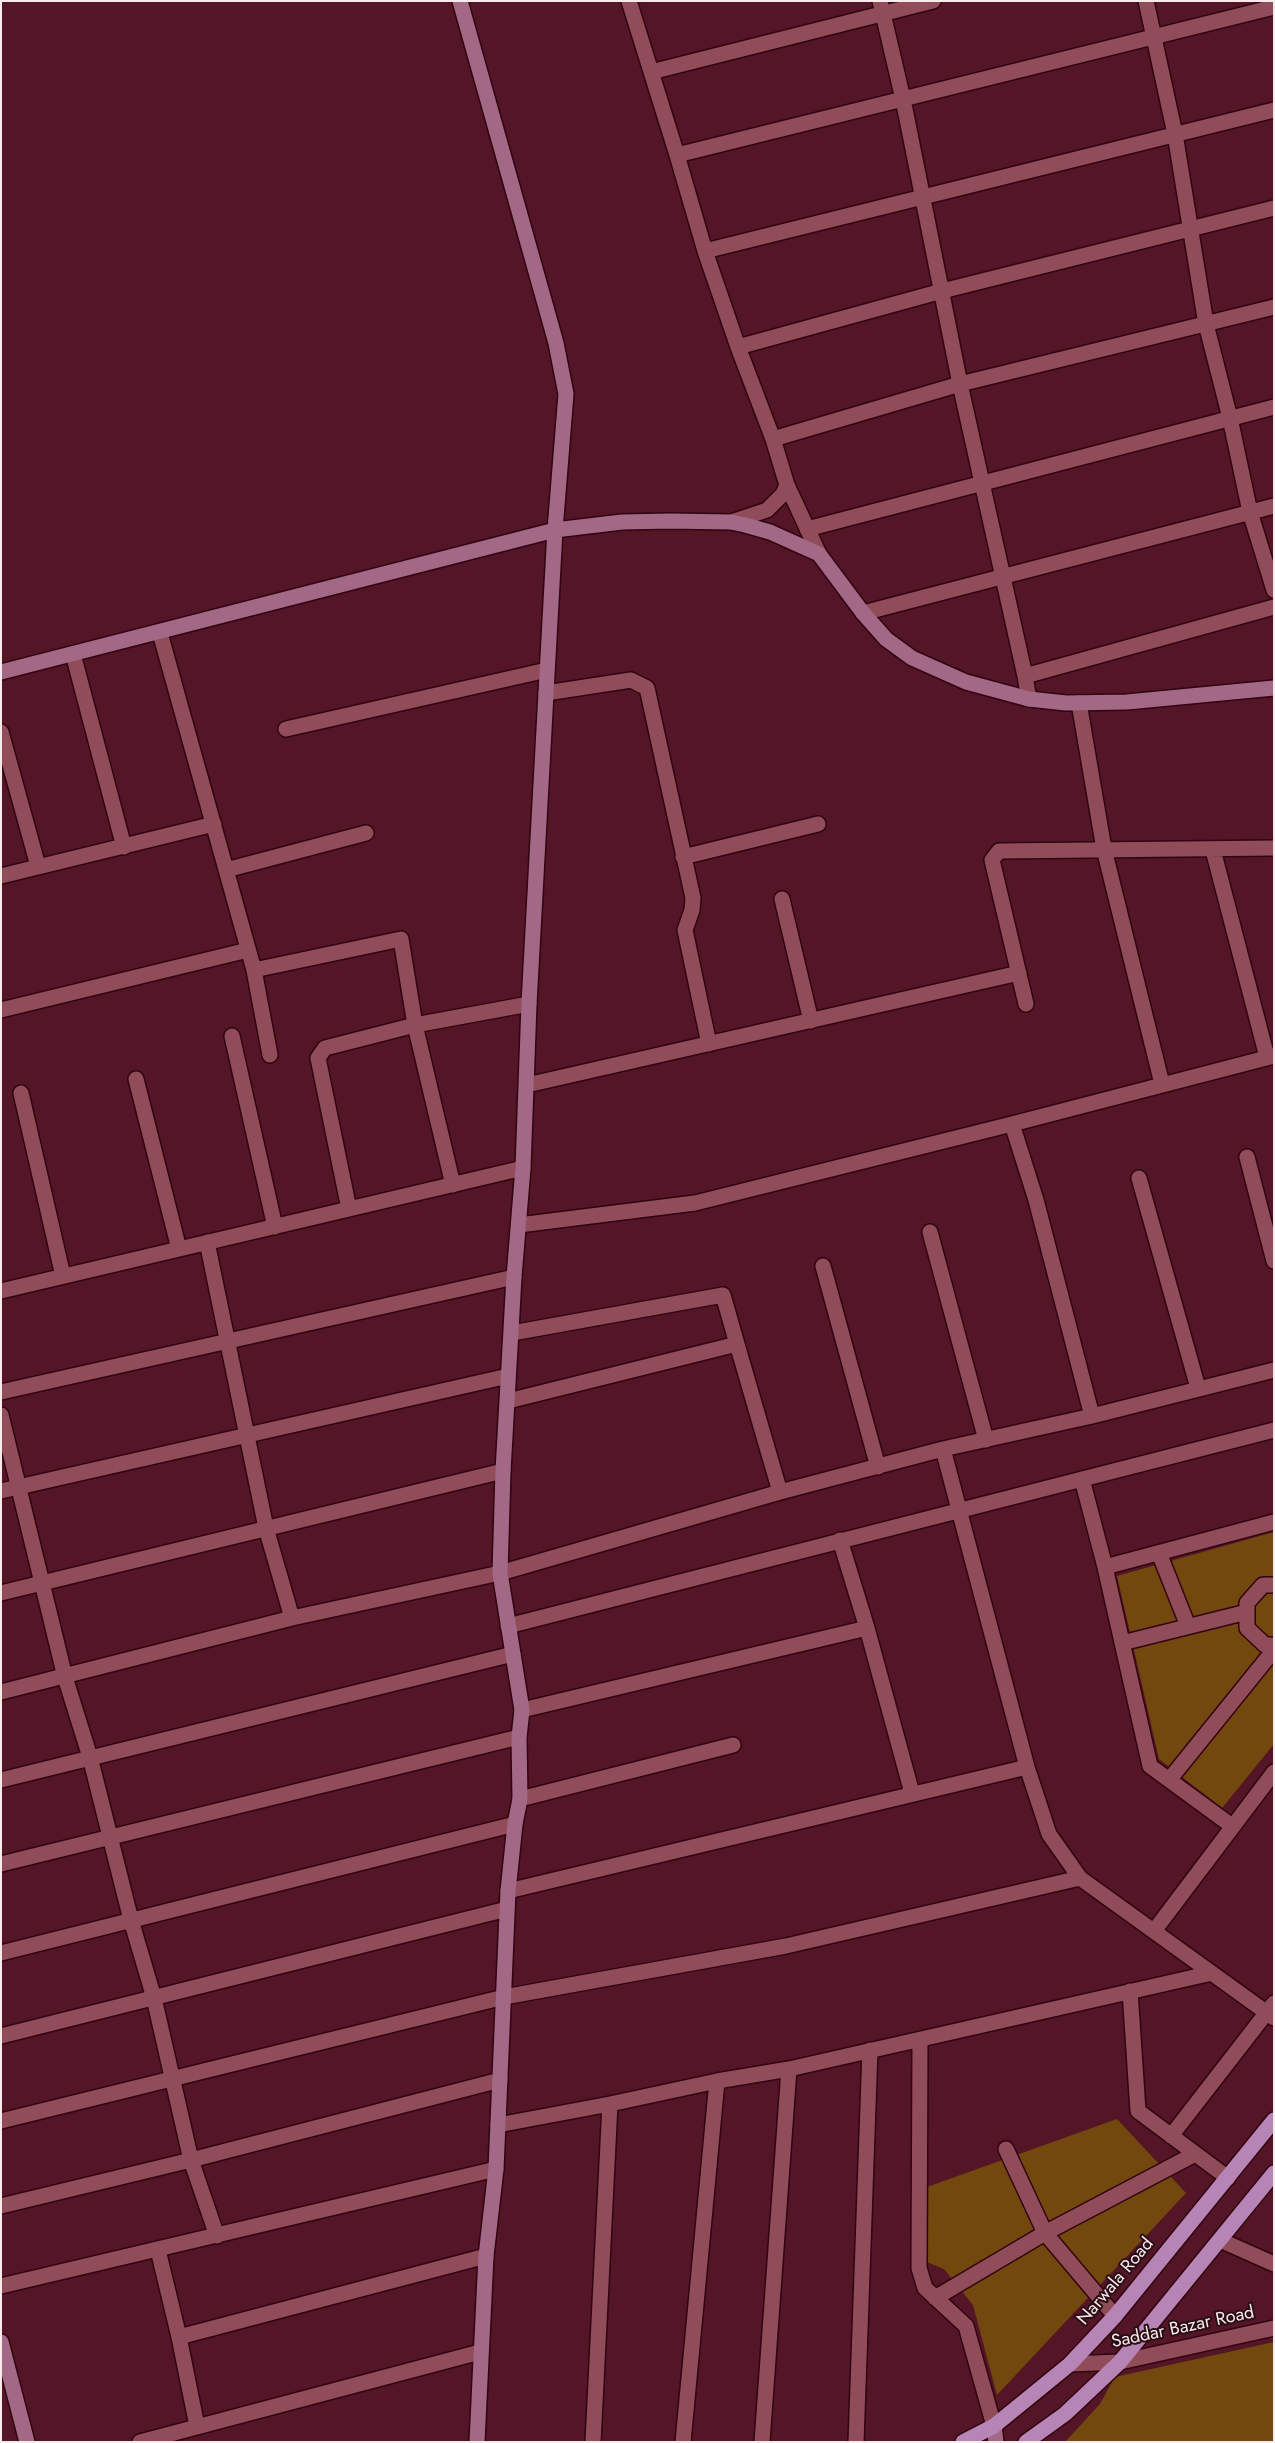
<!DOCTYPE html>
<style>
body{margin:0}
#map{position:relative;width:1275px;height:2443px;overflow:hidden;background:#541626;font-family:Jost,sans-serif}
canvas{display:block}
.frame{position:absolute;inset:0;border:2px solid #fbeaec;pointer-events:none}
</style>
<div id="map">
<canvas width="1275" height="2443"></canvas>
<div class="frame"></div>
</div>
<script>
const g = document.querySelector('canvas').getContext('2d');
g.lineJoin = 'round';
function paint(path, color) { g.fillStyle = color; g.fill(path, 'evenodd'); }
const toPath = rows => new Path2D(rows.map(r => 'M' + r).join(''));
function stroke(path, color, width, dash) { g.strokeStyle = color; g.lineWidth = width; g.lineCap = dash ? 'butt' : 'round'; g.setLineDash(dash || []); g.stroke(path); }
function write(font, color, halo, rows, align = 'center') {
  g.font = font + ' Jost,sans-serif'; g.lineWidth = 4; g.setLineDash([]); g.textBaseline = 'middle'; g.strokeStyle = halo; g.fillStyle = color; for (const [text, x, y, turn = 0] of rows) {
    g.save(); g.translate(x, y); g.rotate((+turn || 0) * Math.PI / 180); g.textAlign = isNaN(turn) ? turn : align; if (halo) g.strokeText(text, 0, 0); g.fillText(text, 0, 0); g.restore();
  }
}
paint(toPath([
 [1274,1532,1274,1744,1222,1808,1159,1759,1117,1576],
 [1117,2119,1186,2193,997,2395,973,2305,944,2269,922,2260,927,2187],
 [1274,2342,1274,2442,1065,2442,1100,2404,1115,2377]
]), '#73480e');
const street = toPath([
 [629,1,677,155,705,251,738,347,773,439,787,485,819,554],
 [880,1,903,99,960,384,1025,676],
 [1146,1,1175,134,1206,324,1230,418,1250,512,1274,590],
 [651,72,933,1],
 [677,155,1274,7],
 [705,251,1274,110],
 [738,347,942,291,1274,208],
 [773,439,960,384,1274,307],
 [731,522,767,510,783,494,787,485],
 [807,529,1274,407],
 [863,613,1274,506],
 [160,633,254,970,401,939,415,1025,453,1185],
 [73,654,124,847],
 [546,693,631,680,647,688,693,898,692,910,685,930,709,1044],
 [1029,699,1025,676,1274,607],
 [1079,703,1104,849,1162,1084],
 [286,729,547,670],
 [1,732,38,866],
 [1213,850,1267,1057],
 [683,857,818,824],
 [226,870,366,833],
 [1,876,214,824],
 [782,899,811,1021],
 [254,970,270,1055],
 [1026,1004,992,860,999,851,1274,848],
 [1,1010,248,950],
 [232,1036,275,1227],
 [136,1079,179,1249],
 [527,1085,1019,973],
 [21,1093,63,1276],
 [1012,1124,1036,1200,1092,1416],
 [1247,1157,1274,1261],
 [1139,1178,1198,1388],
 [349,1209,318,1058,325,1048,415,1025,529,1004],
 [519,1225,695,1203,1012,1124,1274,1056],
 [930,1232,986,1440],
 [207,1242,266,1528,292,1618],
 [823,1266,878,1467],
 [1,1291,523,1168],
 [512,1333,723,1295,737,1344],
 [1,1392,514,1277],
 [508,1401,737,1344,780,1492],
 [1,1415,65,1677,90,1757,131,1920,154,1998,191,2160,217,2236],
 [943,1449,1027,1767,1049,1834,1080,1878,1274,2018],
 [1082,1479,1105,1567,1150,1766,1232,1826],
 [1,1491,508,1376],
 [840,1540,867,1628,912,1793],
 [1159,1553,1188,1626],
 [1105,1567,1274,1522],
 [1274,1585,1263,1585,1247,1603,1247,1628,1265,1645,1274,1645],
 [1,1593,503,1471],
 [508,1626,1274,1430],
 [1122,1643,1247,1612],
 [1,1692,292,1618,500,1573,780,1492,943,1449,1092,1416,1274,1370],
 [522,1710,867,1628],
 [1,1780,513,1654],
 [1169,1780,1274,1650],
 [520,1799,733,1745],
 [1,1864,519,1737],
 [508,1891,1027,1767],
 [1154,1931,1274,1772],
 [1,1953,515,1824],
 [1130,1991,1138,2111,1228,2178],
 [1,2036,507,1909],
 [920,2041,919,2268,925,2288,966,2326,994,2426],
 [1,2121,504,1997,786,1946,1080,1878],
 [498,2125,610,2104,717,2081,789,2069,1212,1973],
 [1171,2136,1274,2003],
 [1006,2149,1045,2233,1115,2316],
 [1,2206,191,2160,500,2080],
 [1220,2240,1274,2264],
 [158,2250,179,2337,197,2426],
 [1,2286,496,2169],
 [935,2298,1045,2233,1195,2154],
 [179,2337,486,2256],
 [1070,2364,1120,2362,1274,2328],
 [140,2442,480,2352],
 [593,2442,610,2104],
 [683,2442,717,2081],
 [762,2442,789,2069],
 [856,2442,870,2050]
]);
const secondary = toPath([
 [460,1,556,343,566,394,555,530,546,693,529,1004,523,1168,514,1277,503,1471,500,1573,522,1710,519,1737,520,1799,515,1824,508,1891,496,2169,486,2256,477,2442],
 [1,672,555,530,622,522,670,521,731,522,745,525,770,532,819,554,863,613,886,639,912,658,966,682,1029,699,1066,703,1127,702,1274,688],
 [1,2342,27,2442],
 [994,2426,996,2442]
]);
const primary = toPath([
 [963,2442,994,2426,1070,2364,1115,2316,1274,2120],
 [1026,2442,1065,2414,1120,2362,1274,2173]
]);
stroke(street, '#310411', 18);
stroke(secondary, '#310411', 18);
stroke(primary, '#310411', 18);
stroke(street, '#904c59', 15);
stroke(secondary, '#a46887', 15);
stroke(primary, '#b785b5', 15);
write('18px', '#fbeaec', '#290e13', [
 ["Narwala Road",1116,2282,-50],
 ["Saddar Bazar Road",1183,2328,-12]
]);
</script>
